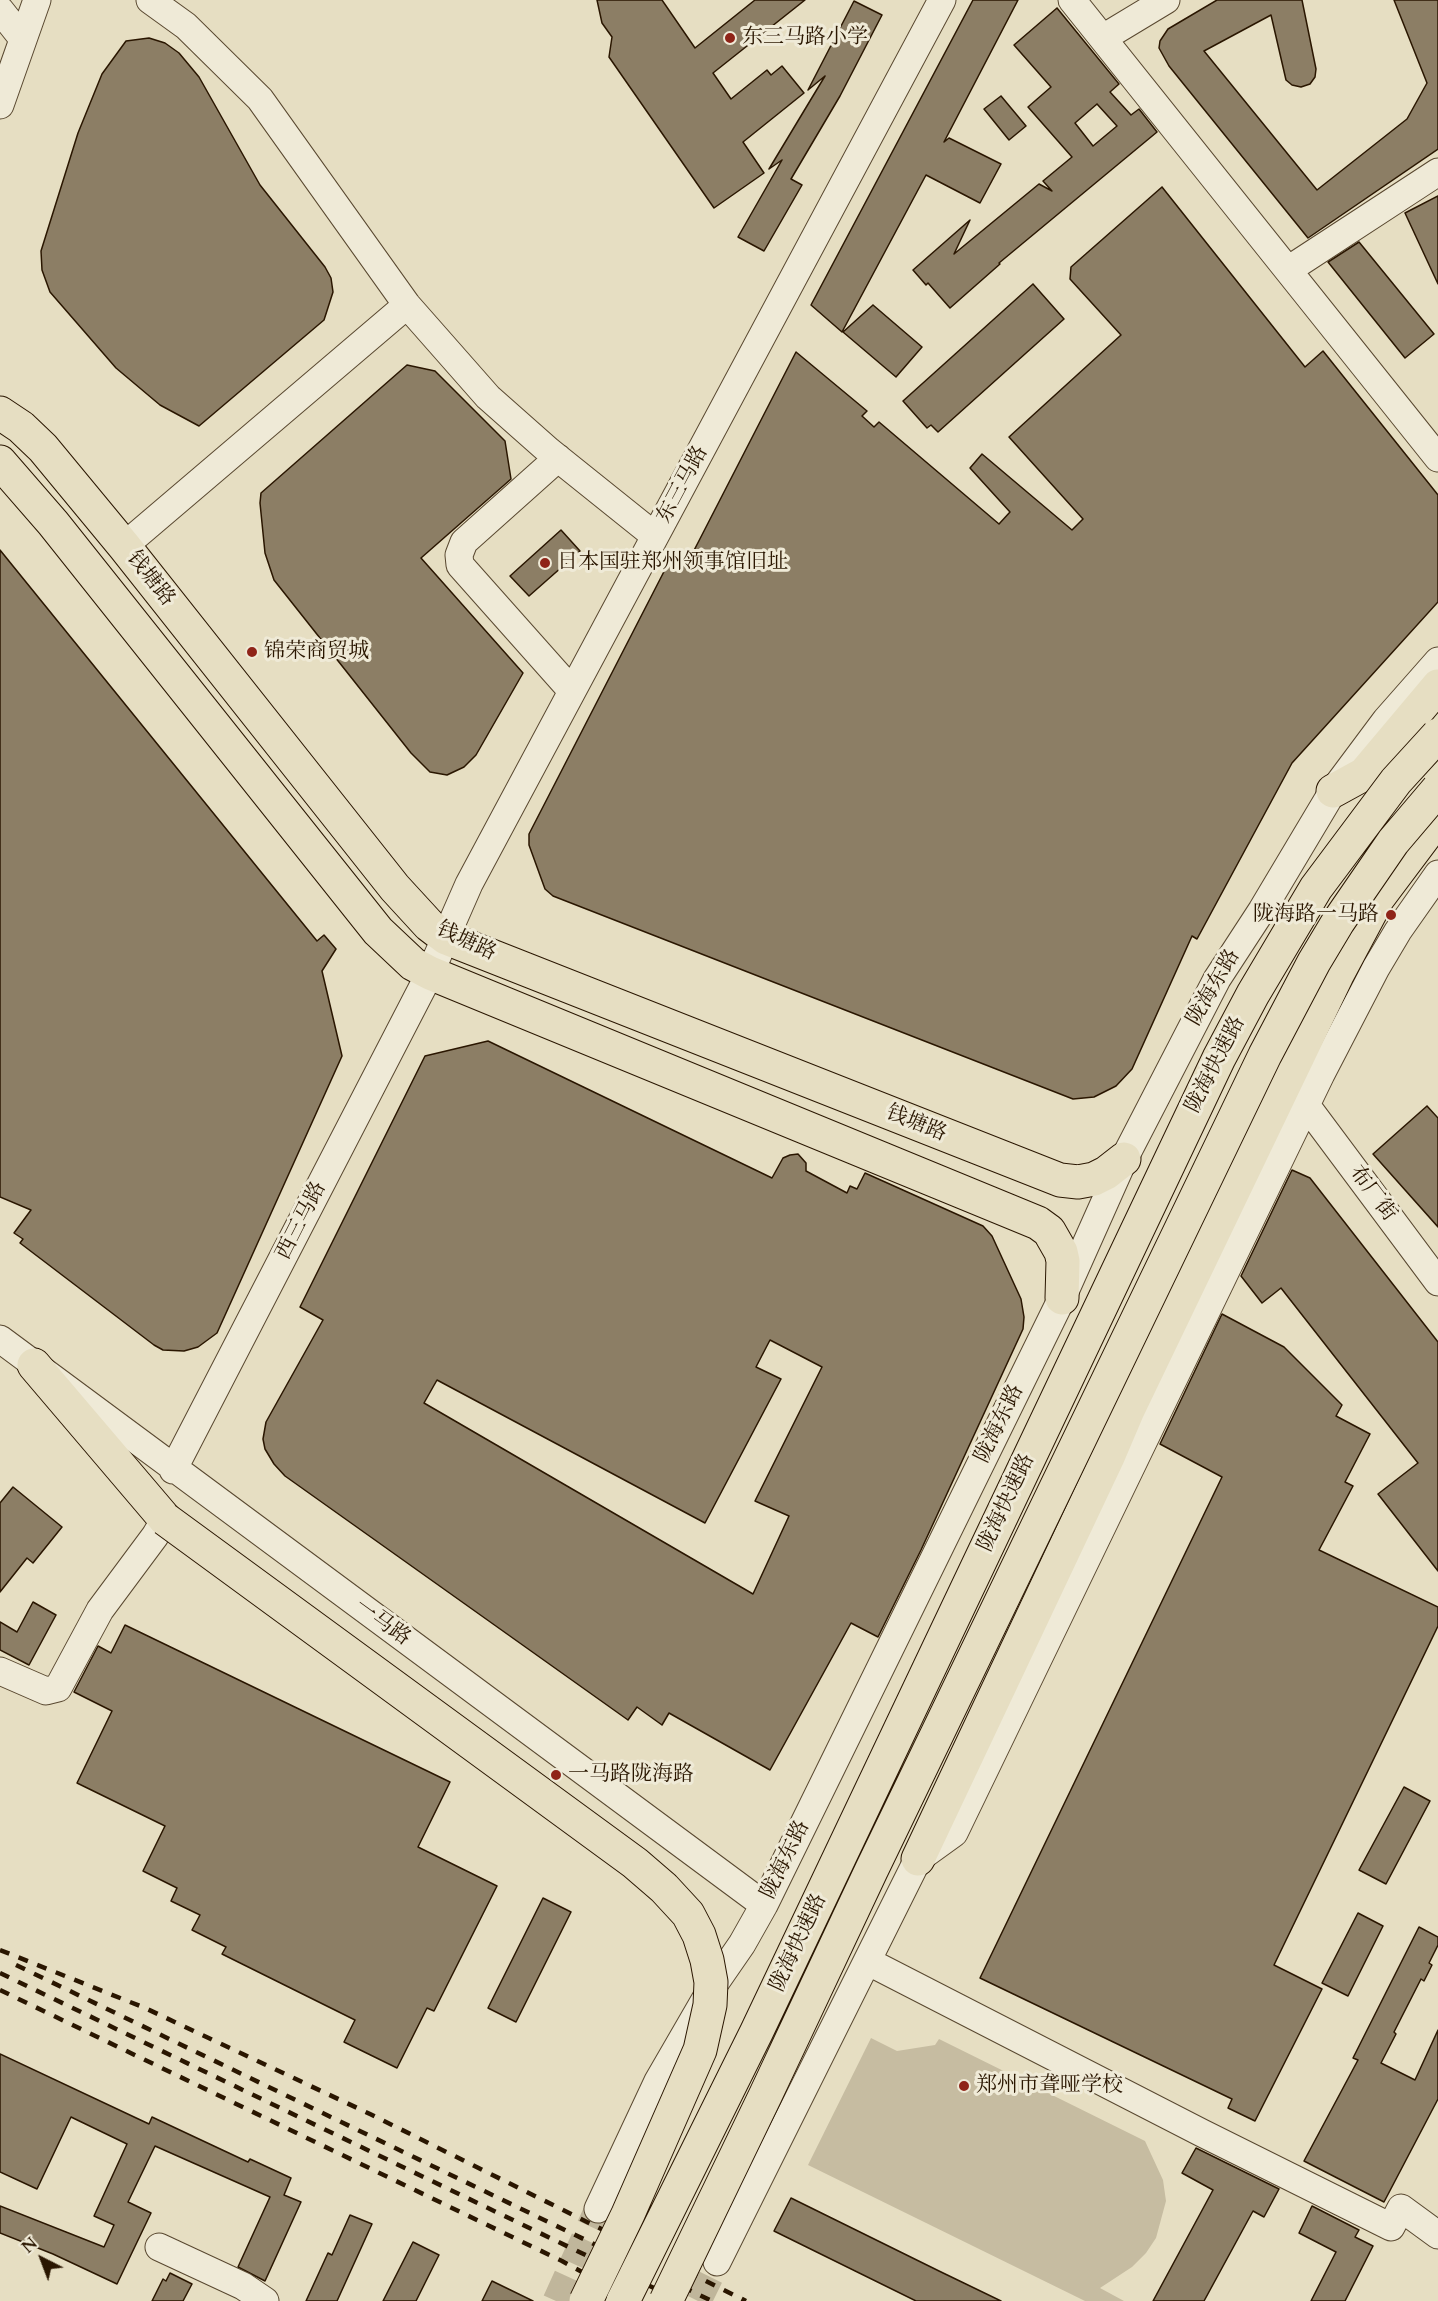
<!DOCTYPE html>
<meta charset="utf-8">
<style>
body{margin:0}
#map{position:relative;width:1438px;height:2301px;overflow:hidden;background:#e6dec2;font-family:Cardo,serif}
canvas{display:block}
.north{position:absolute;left:12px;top:2229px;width:60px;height:60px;-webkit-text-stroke:4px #efead7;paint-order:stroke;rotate:318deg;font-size:16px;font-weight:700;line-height:24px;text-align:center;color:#2a1600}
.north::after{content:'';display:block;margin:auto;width:21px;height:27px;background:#2a1600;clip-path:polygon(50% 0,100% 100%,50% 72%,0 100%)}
</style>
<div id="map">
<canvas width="1438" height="2301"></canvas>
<div class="north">N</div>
</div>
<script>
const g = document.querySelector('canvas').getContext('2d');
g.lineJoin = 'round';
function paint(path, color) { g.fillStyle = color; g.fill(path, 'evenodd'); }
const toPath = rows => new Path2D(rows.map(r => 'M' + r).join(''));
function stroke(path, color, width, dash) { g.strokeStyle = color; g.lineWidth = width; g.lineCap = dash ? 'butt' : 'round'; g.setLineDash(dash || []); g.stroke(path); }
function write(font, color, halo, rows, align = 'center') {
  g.font = font + ' Cardo,"Noto Serif SC",serif'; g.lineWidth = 6; g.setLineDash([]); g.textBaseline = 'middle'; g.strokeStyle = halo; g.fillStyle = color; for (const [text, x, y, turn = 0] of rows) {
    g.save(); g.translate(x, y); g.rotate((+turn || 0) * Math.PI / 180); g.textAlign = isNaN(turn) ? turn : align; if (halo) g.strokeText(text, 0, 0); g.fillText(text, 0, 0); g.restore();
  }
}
paint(toPath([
 [871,2038,897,2051,935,2045,939,2039,1145,2141,1163,2180,1166,2201,1156,2238,1146,2253,1132,2267,1100,2288,1124,2301,1085,2301,808,2165]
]), '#c6bca1');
const building = toPath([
 [597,0,662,0,695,48,755,0,805,0,713,73,731,99,767,70,771,75,782,66,804,93,743,142,764,173,714,208,609,57,612,37,602,23,597,0],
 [973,0,1018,0,944,142,949,138,1001,164,980,203,926,175,842,332,811,305,973,0],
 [1217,0,1302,0,1316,69,1315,77,1310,84,1301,87,1292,85,1286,80,1271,15,1204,51,1317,190,1407,119,1427,83,1394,0,1438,0,1438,149,1308,238,1169,66,1159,48,1160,41,1168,29,1217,0],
 [854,1,882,15,840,96,791,179,802,185,764,251,738,237,782,160,769,169,825,76,808,90,854,1],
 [1057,8,1119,84,1110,92,1131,115,1139,109,1157,132,999,263,1000,264,950,308,928,283,926,285,913,270,970,220,954,254,1039,184,1052,191,1043,181,1072,157,1028,107,1051,87,1014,45,1057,8],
 [1097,104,1117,126,1093,146,1075,123,1097,104],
 [149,38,165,43,179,53,199,77,260,185,325,267,331,278,333,292,324,320,199,426,160,405,116,368,50,292,42,270,41,251,78,133,102,74,126,41,149,38],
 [1001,96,1026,126,1009,140,984,109,1001,96],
 [1162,187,1305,367,1323,351,1438,495,1438,602,1292,763,1197,939,1192,936,1132,1069,1116,1086,1094,1097,1073,1099,553,896,545,889,529,845,529,834,672,556,687,564,796,352,867,411,862,416,874,427,879,422,999,524,1010,512,970,468,982,454,1072,530,1083,519,1009,437,1121,335,1070,279,1071,267,1162,187],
 [1438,196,1438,284,1405,213,1438,196],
 [1359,242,1434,334,1405,358,1328,262,1359,242],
 [1033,284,1064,319,938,432,931,425,927,428,903,401,1033,284],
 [873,305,922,347,896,377,843,332,873,305],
 [407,365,435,371,505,441,511,479,421,558,523,673,476,755,464,767,447,775,430,772,411,753,274,580,265,553,260,503,261,493,407,365],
 [561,530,580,551,529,596,510,576,561,530],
 [0,550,317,941,324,935,336,949,322,971,342,1056,217,1333,198,1347,184,1351,163,1350,154,1345,20,1243,23,1239,14,1233,31,1210,0,1197,0,550],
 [488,1041,772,1178,783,1158,790,1155,798,1154,806,1163,806,1171,847,1193,850,1186,857,1189,865,1173,983,1226,992,1236,1021,1299,1024,1317,1023,1329,921,1550,878,1637,851,1623,770,1770,669,1713,662,1725,637,1707,628,1720,285,1476,274,1464,265,1449,263,1439,266,1422,323,1320,300,1307,425,1056,488,1041],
 [770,1340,822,1367,755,1501,789,1516,753,1594,424,1403,437,1380,705,1523,781,1379,756,1367,770,1340],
 [1427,1106,1438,1118,1438,1227,1373,1154,1427,1106],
 [1292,1170,1310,1178,1438,1342,1438,1571,1378,1494,1418,1463,1281,1288,1262,1303,1241,1276,1292,1170],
 [1222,1314,1284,1347,1342,1405,1336,1416,1370,1434,1345,1482,1353,1486,1319,1550,1438,1607,1438,1626,1274,1965,1322,1989,1255,2121,1228,2108,1232,2099,980,1978,1222,1477,1160,1444,1222,1314],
 [13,1487,62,1527,33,1563,27,1558,0,1592,0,1503,13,1487],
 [33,1602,56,1615,29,1665,0,1650,0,1622,17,1632,33,1602],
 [125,1625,450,1782,418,1847,497,1886,434,2011,427,2008,397,2068,344,2042,355,2020,222,1954,226,1947,192,1930,200,1915,171,1901,177,1888,143,1871,165,1826,77,1783,112,1711,74,1692,98,1646,111,1653,125,1625],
 [1404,1787,1430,1801,1386,1884,1359,1870,1404,1787],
 [543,1898,571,1912,516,2022,488,2008,543,1898],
 [1358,1913,1383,1926,1348,1996,1322,1983,1358,1913],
 [1419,1927,1438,1937,1438,1945,1429,1963,1432,1965,1424,1981,1421,1979,1394,2032,1396,2034,1381,2063,1415,2080,1438,2030,1438,2099,1384,2202,1304,2161,1358,2060,1353,2058,1419,1927],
 [0,2054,149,2124,152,2117,248,2162,250,2159,291,2178,284,2195,301,2202,265,2281,238,2267,270,2197,155,2146,128,2202,151,2213,117,2284,53,2254,0,2233,0,2206,104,2247,114,2225,94,2216,127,2144,71,2117,37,2189,0,2172,0,2054],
 [1196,2148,1279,2189,1264,2217,1253,2211,1204,2301,1153,2301,1213,2190,1182,2173,1196,2148],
 [791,2198,939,2271,1001,2301,916,2301,774,2231,791,2198],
 [1312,2206,1359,2230,1355,2237,1373,2246,1345,2301,1311,2301,1336,2252,1299,2233,1312,2206],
 [350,2215,372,2224,337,2301,306,2301,328,2253,332,2255,350,2215],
 [413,2242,439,2255,416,2301,383,2301,413,2242],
 [170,2273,192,2284,183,2301,152,2301,163,2279,166,2281,170,2273],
 [492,2281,533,2301,482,2301,492,2281]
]);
paint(building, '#8c7e65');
stroke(building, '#2a1600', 1.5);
stroke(toPath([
 [556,2301,598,2209],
 [698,2301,717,2262]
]), '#c0b69b', 27, [27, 14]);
const minor = toPath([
 [150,0,186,26,260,99,407,305,488,397,549,451,655,536],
 [1072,0,1438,458],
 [0,10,23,39],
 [1103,38,1166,0],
 [0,105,37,0],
 [1288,270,1438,172],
 [558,458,464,542,459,555,460,565,572,691],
 [124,546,407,305],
 [1306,1105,1438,1282],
 [0,1339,764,1905],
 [173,1470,430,973,469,884,942,0],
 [0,1671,46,1691,58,1688,100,1610,155,1536,165,1519],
 [869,1962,1202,2133,1391,2227,1401,2208,1438,2235],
 [598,2209,658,2081,713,1986,742,1944,764,1905,1062,1298,1124,1159,1217,979,1262,910,1333,791,1386,720,1438,661],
 [159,2247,243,2286,265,2301],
 [717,2262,918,1859,954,1833,1321,1074,1376,968,1398,931,1438,874]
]);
const major = toPath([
 [0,413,21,427,43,448,124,546,395,888,429,925,446,938,1060,1180,1078,1182,1094,1179,1106,1173,1124,1159],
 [0,462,53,523,378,931,413,964,430,973,1038,1223,1049,1231,1061,1252,1063,1261,1062,1298]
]);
const highway = toPath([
 [1333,791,1364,774,1438,686],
 [34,1365,165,1519],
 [918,1859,1108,1457,1128,1410,1337,975,1378,898,1438,818]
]);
stroke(minor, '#594830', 29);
stroke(major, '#2a1600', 35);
stroke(highway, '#2a1600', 35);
stroke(minor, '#efead7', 27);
stroke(major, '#e6dec2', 33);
stroke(highway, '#e6dec2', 33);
stroke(toPath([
 [0,1950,145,2008,370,2114,746,2301],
 [16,1965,712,2301],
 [0,1973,681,2301],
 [0,1990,562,2261,635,2301]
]), '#2a1600', 4.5, [10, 10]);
const highwayBridge = toPath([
 [165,1519,635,1863,664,1888,688,1914,699,1935,707,1960,711,1982,710,2005,700,2050,628,2214,586,2301],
 [623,2301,756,2033,1219,1058,1253,994,1316,888,1396,781,1438,735],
 [666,2301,766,2094,871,1871,1265,1055,1314,962,1338,922,1393,842,1438,789]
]);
stroke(highwayBridge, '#2a1600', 35, []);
stroke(highwayBridge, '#e6dec2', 33);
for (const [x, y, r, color] of [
 [730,38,6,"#8f2418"],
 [545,563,6,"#8f2418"],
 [252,652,6,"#8f2418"],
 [1391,915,6,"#8f2418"],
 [556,1775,6,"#8f2418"],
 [964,2086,6,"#8f2418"]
]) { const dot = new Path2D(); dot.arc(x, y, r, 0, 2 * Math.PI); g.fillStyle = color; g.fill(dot); stroke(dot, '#efead7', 2); }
write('21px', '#2a1600', '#efead7', [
 ["东三马路小学",742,38],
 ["日本国驻郑州领事馆旧址",557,563],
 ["锦荣商贸城",264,652],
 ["陇海路一马路",1379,915,"right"],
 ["一马路陇海路",568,1775],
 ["郑州市聋哑学校",976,2086]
], 'left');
write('21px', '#2a1600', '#efead7', [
 ["东三马路",683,485,-62],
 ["钱塘路",150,579,52],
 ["钱塘路",466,942,25],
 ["陇海东路",1214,988,-60],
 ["陇海快速路",1216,1065,-63],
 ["钱塘路",916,1124,22],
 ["布厂街",1372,1194,53],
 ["西三马路",302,1221,-63],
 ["陇海东路",1000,1424,-64],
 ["陇海快速路",1007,1503,-65],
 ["一马路",382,1623,36],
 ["陇海东路",786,1860,-64],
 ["陇海快速路",799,1943,-65]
]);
</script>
